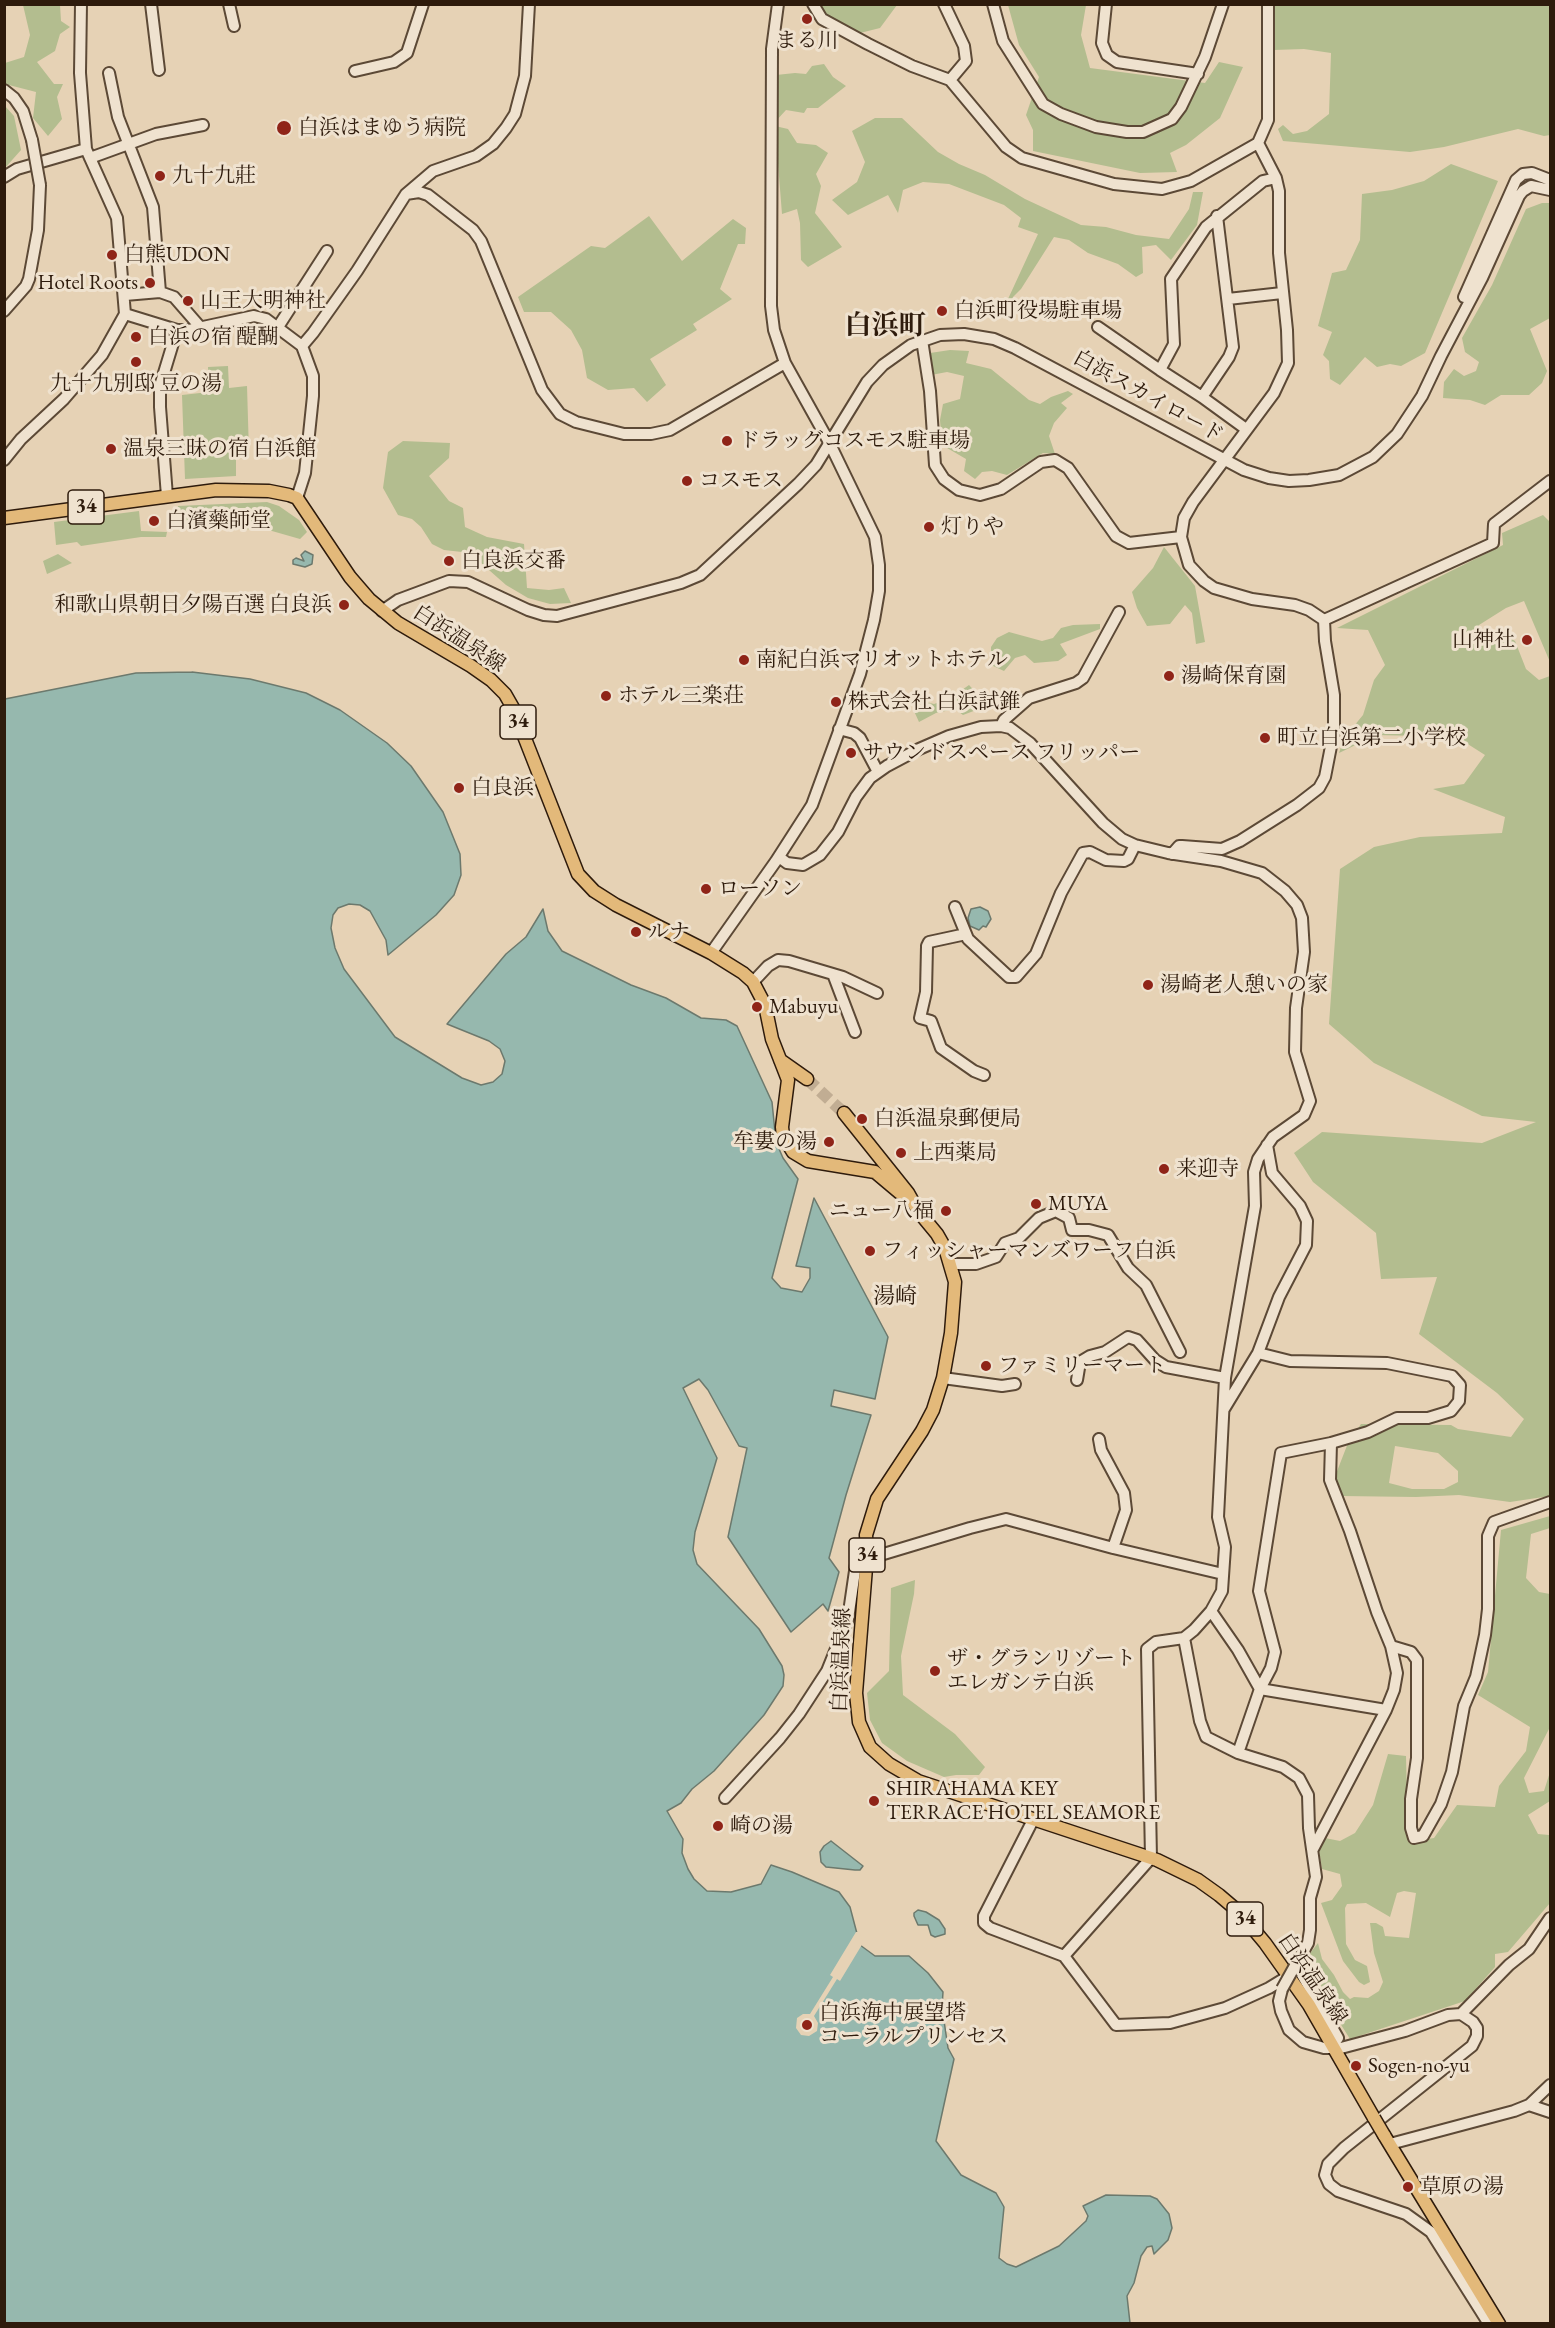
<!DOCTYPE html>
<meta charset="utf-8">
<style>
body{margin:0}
#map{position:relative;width:1555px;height:2328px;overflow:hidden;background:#e6d2b5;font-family:"EB Garamond",serif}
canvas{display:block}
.frame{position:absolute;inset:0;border:6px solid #2e1b0c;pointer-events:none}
</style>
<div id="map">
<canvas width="1555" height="2328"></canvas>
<div class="frame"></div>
</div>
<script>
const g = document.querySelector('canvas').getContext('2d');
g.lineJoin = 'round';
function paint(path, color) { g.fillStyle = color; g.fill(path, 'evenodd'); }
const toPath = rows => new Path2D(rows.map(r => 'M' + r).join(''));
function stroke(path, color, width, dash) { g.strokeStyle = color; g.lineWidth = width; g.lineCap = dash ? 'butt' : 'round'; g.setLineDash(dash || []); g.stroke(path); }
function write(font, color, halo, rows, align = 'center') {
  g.font = font + ' "EB Garamond","Noto Serif JP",serif'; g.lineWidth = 6; g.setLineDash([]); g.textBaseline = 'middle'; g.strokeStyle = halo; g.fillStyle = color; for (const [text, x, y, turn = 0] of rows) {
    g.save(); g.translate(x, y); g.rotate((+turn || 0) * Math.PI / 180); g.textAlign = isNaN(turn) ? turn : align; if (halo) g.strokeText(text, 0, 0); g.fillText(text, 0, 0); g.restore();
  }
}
paint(toPath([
 [23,5,60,5,61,21,70,27,60,34,55,51,37,62,54,84,63,84,57,97,62,119,48,136,33,118,36,92,5,84,5,63,24,57,30,35],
 [821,5,897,5,880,28,860,33,827,16],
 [1008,5,1086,5,1081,35,1090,68,1205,83,1219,62,1243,67,1220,118,1186,145,1170,153,1177,172,1140,173,1033,151,1033,130,1026,115,1039,77,1019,45],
 [1275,5,1550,5,1550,135,1544,136,1518,129,1444,147,1410,152,1283,141,1278,129,1283,125,1293,134,1307,131,1329,114,1331,53,1304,49,1274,50],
 [824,64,833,77,846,86,818,108,807,108,804,113,786,110,775,122,776,75,795,73,806,74,812,66],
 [5,106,14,116,21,150,5,168],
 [875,118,902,118,938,152,959,164,985,175,1025,199,1081,225,1106,227,1136,235,1169,239,1189,209,1193,192,1203,192,1197,225,1171,260,1156,245,1142,247,1143,273,1136,277,1118,264,1088,253,1069,240,1054,237,1021,289,1013,297,1009,311,1000,315,977,315,979,301,1008,299,1038,234,1018,227,1021,218,1004,205,949,184,923,182,903,190,898,213,888,195,848,215,832,200,857,182,865,162,852,131],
 [775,126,788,129,797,143,816,145,828,153,816,174,821,186,815,213,842,247,808,267,801,260,800,223,797,209,782,214],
 [1451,164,1498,181,1425,353,1401,366,1390,364,1377,367,1365,357,1340,385,1330,379,1329,361,1323,355,1332,332,1318,326,1332,273,1346,270,1360,240,1362,194,1392,190,1424,181],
 [1542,203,1550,203,1550,318,1530,329,1547,371,1542,383,1529,395,1501,395,1485,405,1470,400,1443,398,1444,382,1454,369,1464,376,1476,371,1479,362,1465,352,1462,338,1492,285,1526,209],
 [649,216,682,261,733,219,746,228,745,244,738,244,720,289,732,299,693,324,697,330,650,359,666,385,647,402,634,388,608,390,587,378,582,350,571,330,551,312,524,312,518,297,591,246,605,248],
 [950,350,969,351,966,363,991,369,1029,400,1040,404,1051,397,1068,391,1073,394,1061,403,1067,408,1054,423,1049,436,1055,454,1043,453,1007,475,992,471,982,472,975,479,964,471,966,459,942,445,940,420,943,404,960,399,964,376,947,372,931,375,930,353],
 [228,366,229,388,247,386,249,453,236,453,236,476,185,479,182,395,209,392,208,367],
 [403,441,450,443,449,458,429,476,449,501,463,508,465,527,487,537,524,544,527,588,549,590,564,588,571,603,550,604,528,598,506,585,481,563,462,552,444,550,432,544,421,527,412,519,398,515,383,488,388,452],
 [267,502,279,506,299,520,307,532,300,539,272,531,175,524,178,506],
 [139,511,141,531,167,532,166,537,141,537,81,546,77,542,56,545,54,522],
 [1543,515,1550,522,1550,662,1524,601,1506,608,1479,625,1473,639,1486,643,1504,634,1515,641,1526,669,1539,680,1550,676,1550,1496,1510,1502,1459,1495,1416,1497,1342,1496,1334,1479,1348,1443,1361,1424,1451,1425,1458,1429,1511,1437,1524,1419,1497,1393,1419,1334,1437,1277,1381,1279,1376,1233,1313,1182,1294,1153,1322,1132,1482,1143,1536,1122,1482,1116,1374,1063,1329,1024,1340,869,1374,847,1420,837,1502,833,1505,817,1433,789,1464,784,1485,755,1463,741,1440,730,1420,736,1376,735,1339,753,1344,738,1363,715,1374,680,1385,665,1368,630,1337,628,1503,545,1502,533],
 [1395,1446,1438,1453,1458,1471,1458,1482,1444,1489,1412,1489,1389,1483],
 [1164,547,1195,586,1205,642,1196,644,1192,613,1185,605,1170,624,1147,626,1137,608,1132,592,1153,568],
 [58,554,72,563,47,574,43,561],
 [1100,624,1100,629,1060,644,1067,655,1058,661,1034,663,1025,655,1015,658,1004,671,991,665,991,647,997,638,1009,632,1042,641,1053,638,1061,628,1073,625],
 [969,685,982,699,979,709,963,715,955,709,936,713,919,722,914,711,926,702,934,704,949,699],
 [1550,1516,1550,1528,1531,1534,1526,1578,1539,1592,1550,1594,1550,1727,1524,1778,1529,1793,1544,1791,1550,1772,1550,1801,1528,1815,1538,1834,1549,1835,1550,1832,1550,1903,1508,1952,1495,1954,1495,1967,1465,2001,1350,2039,1333,2012,1319,1981,1304,1961,1318,1943,1322,1959,1334,1975,1343,1992,1350,1999,1354,1997,1368,1998,1379,1991,1383,1982,1374,1953,1370,1923,1376,1923,1383,1927,1385,1936,1409,1938,1416,1893,1404,1891,1397,1893,1390,1917,1366,1903,1347,1904,1345,1908,1346,1944,1355,1960,1367,1966,1370,1982,1364,1985,1359,1982,1343,1961,1321,1903,1332,1900,1342,1886,1340,1874,1322,1869,1319,1850,1325,1838,1340,1841,1355,1833,1373,1805,1388,1754,1406,1756,1408,1842,1434,1838,1457,1805,1495,1807,1499,1786,1526,1751,1530,1727,1478,1695,1488,1672,1501,1530],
 [915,1580,914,1594,901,1656,903,1695,955,1734,985,1767,979,1775,956,1775,944,1777,907,1761,882,1743,870,1720,867,1693,889,1671,891,1588]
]), '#b3bd8f');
const water = toPath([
 [305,551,313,555,312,564,305,567,293,564,293,560,296,558,304,561,301,555,305,551],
 [192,672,250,679,306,693,340,710,387,743,411,766,443,812,460,854,461,875,454,895,436,915,388,955,386,940,370,911,360,905,349,904,338,908,333,915,331,928,335,948,344,969,395,1037,462,1078,481,1085,493,1082,502,1074,505,1061,500,1049,489,1041,447,1024,506,954,526,937,543,909,548,931,562,951,631,985,666,998,701,1018,726,1020,737,1026,772,1102,776,1142,783,1158,798,1179,772,1278,781,1288,802,1292,810,1278,810,1268,796,1266,814,1198,888,1337,875,1399,834,1390,831,1406,871,1415,846,1495,829,1558,839,1572,828,1611,823,1604,791,1632,728,1537,747,1448,739,1446,708,1390,699,1379,683,1388,717,1458,695,1532,693,1550,697,1564,759,1629,782,1666,784,1675,783,1686,764,1715,714,1771,692,1789,681,1803,667,1811,683,1839,682,1853,688,1869,694,1879,707,1891,731,1892,761,1884,771,1865,792,1872,839,1892,850,1907,860,1945,875,1956,909,1956,928,1973,943,1992,942,2007,948,2048,954,2059,936,2141,961,2175,996,2193,1004,2207,999,2258,1007,2264,1016,2267,1059,2246,1086,2221,1088,2216,1083,2206,1106,2195,1150,2196,1157,2199,1169,2214,1172,2228,1168,2240,1154,2254,1152,2246,1147,2247,1141,2256,1134,2283,1127,2296,1130,2323,5,2324,5,699,136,673,192,672],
 [980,907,988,911,991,919,986,927,983,926,979,930,970,926,968,918,971,909,980,907],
 [831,1841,863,1866,860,1870,855,1870,826,1867,821,1862,820,1852,824,1846,831,1841],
 [918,1910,926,1912,939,1920,945,1929,945,1934,935,1937,931,1935,928,1925,918,1925,914,1916,914,1913,918,1910]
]);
paint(water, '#96b8ae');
stroke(water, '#6c796d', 1.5);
paint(toPath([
 [856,1932,860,1932,863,1943,840,1981,837,1979,814,2016,818,2023,817,2031,809,2036,801,2035,796,2028,797,2018,803,2014,810,2014,833,1977,830,1975]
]), '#e6d2b5');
stroke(toPath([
 [807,1079,844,1113]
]), '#c1ad93', 12, [12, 6]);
const minor = toPath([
 [151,4,159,70],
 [229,4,234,26],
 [813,4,822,19,868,44,912,66,950,80,1006,147,1022,158,1114,184,1162,189,1191,181,1258,143,1268,120,1268,4],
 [944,4,964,46,966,61,950,80],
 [993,4,1003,41,1043,104,1061,114,1096,127,1127,132,1143,132,1172,119,1181,107,1205,57,1223,4],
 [1106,4,1102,43,1107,55,1117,62,1198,74],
 [355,71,394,62,407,53,423,4],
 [109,73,118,117,153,207,160,292],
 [4,90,14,98,23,111,32,140],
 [90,158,156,134,203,125],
 [4,177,17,169,86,149],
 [406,194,419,192,428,195,473,230,481,241,542,390,560,414,576,422,624,434,651,434,670,430,785,363],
 [125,295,160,292,174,297,201,328],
 [1464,297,1516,180,1523,174,1532,173,1550,180],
 [1228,299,1282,293],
 [4,311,26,286,29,279,38,230,40,185],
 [125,314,177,330,189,330,254,316,266,319,302,346,313,376,313,396,305,473,297,498],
 [278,327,327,251],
 [1098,327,1160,370,1174,344,1171,279,1206,227,1263,181,1276,178],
 [922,340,930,391,935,465,944,479,959,490,980,495,1001,489,1041,462,1055,460,1068,468,1116,536,1129,543,1181,537],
 [302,346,313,333,357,271,406,194,433,171,476,156,493,144,506,128,515,114,525,76,529,4],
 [1160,370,1202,397,1246,429],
 [1202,397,1229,357,1233,347,1217,216],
 [4,460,21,439,64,399,102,355,125,314,117,218,86,149,80,73,81,4],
 [167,496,160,407,160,386,177,330],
 [382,611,398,600,449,581,468,582,528,610,544,615,557,616,681,583,700,575,798,484,816,465,867,382,883,365,911,345,940,335,964,334,994,339,1015,348,1244,470,1269,478,1289,481,1309,480,1339,475,1373,457,1397,434,1422,396,1441,356,1482,278,1519,196,1523,191,1531,186,1550,190],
 [1324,620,1493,543,1494,524,1550,481],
 [1001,726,1004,720,1029,698,1076,683,1083,678,1119,612],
 [839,729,854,733,860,738,878,772],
 [1172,854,1179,846,1182,846,1222,849,1240,841,1297,805,1319,788,1325,777,1334,731,1334,695,1325,641,1324,620,1309,610,1295,605,1252,599,1214,588,1204,581,1189,565,1181,537,1184,518,1193,502,1274,393,1288,363,1287,330,1279,253,1279,191,1276,178,1258,143],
 [779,857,787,863,803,865,820,855,838,832,856,797,870,778,887,766,919,749,949,736,981,727,1001,726,1010,728,1030,743,1103,823,1122,839,1135,845,1168,853,1221,861,1262,873,1285,891,1297,905,1302,918,1304,952,1296,1008,1295,1052,1310,1101,1304,1115,1273,1137,1258,1159,1254,1172,1255,1206,1225,1378,1218,1517,1225,1547,1222,1591,1211,1611,1194,1630,1184,1638,1156,1642,1147,1649,1151,1858,1064,1956],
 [955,907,968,939,1009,977,1016,977,1036,954,1061,893,1083,853,1090,852,1106,860,1124,861,1128,859,1135,845],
 [966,934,929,942,927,946,926,992,920,1018,931,1021,941,1048,974,1071,984,1075],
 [711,953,776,861,812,805,860,674,874,620,879,591,879,565,875,537,829,442,785,363,774,330,771,306,772,49,778,4],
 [833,974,855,1032],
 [753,982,768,966,778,960,789,961,843,977,877,993],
 [951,1264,976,1264,996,1257,1005,1243,1019,1238,1039,1218,1056,1211,1069,1218,1072,1230,1089,1230,1108,1235,1128,1268,1146,1285,1180,1352],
 [943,1378,1002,1386,1015,1384],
 [1077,1380,1080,1362,1090,1356,1105,1352,1128,1337,1137,1340,1155,1360,1166,1367,1225,1378],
 [1224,1409,1258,1353,1279,1297,1306,1245,1307,1221,1300,1206,1272,1173,1267,1145],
 [1099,1439,1101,1450,1124,1493,1126,1510,1113,1548],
 [1211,1611,1238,1650,1260,1689],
 [1184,1638,1200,1721,1206,1737,1238,1753,1283,1767,1299,1778,1308,1795,1309,1828,1316,1877,1310,1898,1310,1930,1308,1943,1296,1964,1338,2038,1332,2046],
 [1391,1646,1411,1652,1417,1660,1417,1758,1411,1799,1411,1828,1414,1838,1423,1836,1441,1804,1452,1772,1464,1706,1476,1677,1485,1635,1488,1609,1488,1536,1494,1522,1550,1502],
 [1260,1689,1386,1710],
 [1238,1753,1260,1689,1271,1668,1275,1652,1259,1591,1281,1453,1331,1443,1368,1432,1397,1418,1428,1418,1451,1411,1459,1401,1460,1385,1452,1376,1387,1363,1290,1361,1258,1353],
 [725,1798,780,1738,799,1714,827,1671,848,1619,856,1564,860,1556,877,1556,970,1528,1006,1519,1113,1548,1223,1574],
 [1033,1820,984,1916,984,1923,990,1928,1064,1956,1116,2025,1170,2023,1225,2008,1269,1988,1287,1977],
 [1313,1849,1386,1710,1394,1690,1397,1673,1391,1646,1377,1612,1350,1531,1330,1480,1331,1443],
 [1282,1989,1279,2001,1281,2011,1289,2030,1303,2042,1324,2048,1341,2048,1405,2031,1448,2015,1461,2014,1473,2022,1477,2028,1477,2036,1472,2046,1344,2148,1328,2164,1325,2175,1329,2184,1338,2191,1406,2214,1431,2232,1489,2324],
 [1461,2014,1509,1965,1529,1949,1550,1918],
 [1529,2105,1550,2112],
 [1390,2144,1514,2111,1529,2105,1550,2085]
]);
const major = toPath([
 [4,518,216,490,269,491,289,495,297,498,350,577,369,599,398,623,471,666,491,680,505,694,513,708,578,874,594,891,616,905,711,953,743,973,753,982,765,1005,772,1039,788,1080,782,1127,783,1136,793,1152,808,1161,875,1172,900,1193],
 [780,1060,807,1079],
 [844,1113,908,1193,918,1211,937,1234,945,1248,955,1282,951,1333,943,1378,933,1410,922,1431,877,1499,866,1535,867,1555,856,1693,859,1722,870,1747,889,1764,918,1781,1157,1860,1198,1880,1219,1895,1239,1912,1265,1943,1309,2005,1374,2118],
 [1384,2135,1499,2324]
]);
stroke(minor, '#5c4936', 14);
stroke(major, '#2e1b0c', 15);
stroke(minor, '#efe2cf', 10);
stroke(major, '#e3b97a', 12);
const minorBridge = toPath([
 [32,140,40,185],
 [1282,1989,1296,1964]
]);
const majorBridge = toPath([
 [1374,2118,1384,2135]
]);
stroke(minorBridge, '#5c4936', 14, []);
stroke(majorBridge, '#2e1b0c', 15, []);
stroke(minorBridge, '#efe2cf', 10);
stroke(majorBridge, '#e3b97a', 12);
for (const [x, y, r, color] of [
 [807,19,6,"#8f2418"],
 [284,128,8,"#8f2418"],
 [160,176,6,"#8f2418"],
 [112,255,6,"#8f2418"],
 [150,283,6,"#8f2418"],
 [188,301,6,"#8f2418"],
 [942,311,6,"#8f2418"],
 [136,337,6,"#8f2418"],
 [136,362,6,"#8f2418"],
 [727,441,6,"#8f2418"],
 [111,449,6,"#8f2418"],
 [687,481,6,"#8f2418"],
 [154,521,6,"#8f2418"],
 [929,527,6,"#8f2418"],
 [449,561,6,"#8f2418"],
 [344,605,6,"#8f2418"],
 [1527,640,6,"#8f2418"],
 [744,660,6,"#8f2418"],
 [1169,676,6,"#8f2418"],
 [606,696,6,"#8f2418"],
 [836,702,6,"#8f2418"],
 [1265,738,6,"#8f2418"],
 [851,753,6,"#8f2418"],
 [459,788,6,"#8f2418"],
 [706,889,6,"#8f2418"],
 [636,932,6,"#8f2418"],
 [1148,985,6,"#8f2418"],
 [757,1007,6,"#8f2418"],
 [862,1119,6,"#8f2418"],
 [829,1142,6,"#8f2418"],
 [901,1153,6,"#8f2418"],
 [1164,1169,6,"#8f2418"],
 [1036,1204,6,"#8f2418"],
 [946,1211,6,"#8f2418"],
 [870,1251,6,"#8f2418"],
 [986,1366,6,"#8f2418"],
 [935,1671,6,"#8f2418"],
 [874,1801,6,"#8f2418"],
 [718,1826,6,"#8f2418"],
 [807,2025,6,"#8f2418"],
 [1356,2066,6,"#8f2418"],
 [1408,2187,6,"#8f2418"]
]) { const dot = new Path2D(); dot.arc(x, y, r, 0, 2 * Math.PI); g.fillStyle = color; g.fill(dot); stroke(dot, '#efe2cf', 2); }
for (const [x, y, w] of [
 [86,507,36],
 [518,722,36],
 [867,1555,36],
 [1245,1919,36]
]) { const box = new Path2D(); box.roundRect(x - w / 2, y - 17, w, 34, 4.5); g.fillStyle = '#efe2cf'; g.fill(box); stroke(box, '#2e1b0c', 1.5); }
write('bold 20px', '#2e1b0c', null, [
 ["34",86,507],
 ["34",518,722],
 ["34",867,1555],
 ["34",1245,1919]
]);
write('21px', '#2e1b0c', '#efe2cf', [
 ["まる川",807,41,"center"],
 ["白浜はまゆう病院",298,128],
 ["九十九莊",172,176],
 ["白熊UDON",124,255],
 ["Hotel Roots",138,283,"right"],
 ["山王大明神社",200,301],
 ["白浜町役場駐車場",954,311],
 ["白浜の宿 醍醐",148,337],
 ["九十九別邸 豆の湯",136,384,"center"],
 ["ドラッグコスモス駐車場",739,441],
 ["温泉三昧の宿 白浜館",123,449],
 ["コスモス",699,481],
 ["白濱藥師堂",166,521],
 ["灯りや",941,527],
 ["白良浜交番",461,561],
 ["和歌山県朝日夕陽百選 白良浜",332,605,"right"],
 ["山神社",1515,640,"right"],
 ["南紀白浜マリオットホテル",756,660],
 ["湯崎保育園",1181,676],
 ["ホテル三楽荘",618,696],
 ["株式会社 白浜試錐",848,702],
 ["町立白浜第二小学校",1277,738],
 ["サウンドスペース フリッパー",863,753],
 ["白良浜",471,788],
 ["ローソン",718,889],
 ["ルナ",648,932],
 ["湯崎老人憩いの家",1160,985],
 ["Mabuyu",769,1007],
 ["白浜温泉郵便局",874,1119],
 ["牟婁の湯",817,1142,"right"],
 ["上西薬局",913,1153],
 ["来迎寺",1176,1169],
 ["MUYA",1048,1204],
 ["ニュー八福",934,1211,"right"],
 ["フィッシャーマンズワーフ白浜",882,1251],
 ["ファミリーマート",998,1366],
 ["ザ・グランリゾート",947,1659],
 ["エレガンテ白浜",947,1683],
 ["SHIRAHAMA KEY",886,1789],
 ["TERRACE HOTEL SEAMORE",886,1813],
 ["崎の湯",730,1826],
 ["白浜海中展望塔",819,2013],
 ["コーラルプリンセス",819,2037],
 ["Sogen-no-yu",1368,2066],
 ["草原の湯",1420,2187]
], 'left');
write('21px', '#2e1b0c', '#efe2cf', [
 ["白浜スカイロード",1148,397,29],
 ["白浜温泉線",459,639,33],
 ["白浜温泉線",842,1660,-88],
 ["白浜温泉線",1312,1979,56]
]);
write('22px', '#2e1b0c', '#efe2cf', [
 ["湯崎",895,1297]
]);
write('bold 27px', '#2e1b0c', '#efe2cf', [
 ["白浜町",885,327]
]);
</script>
